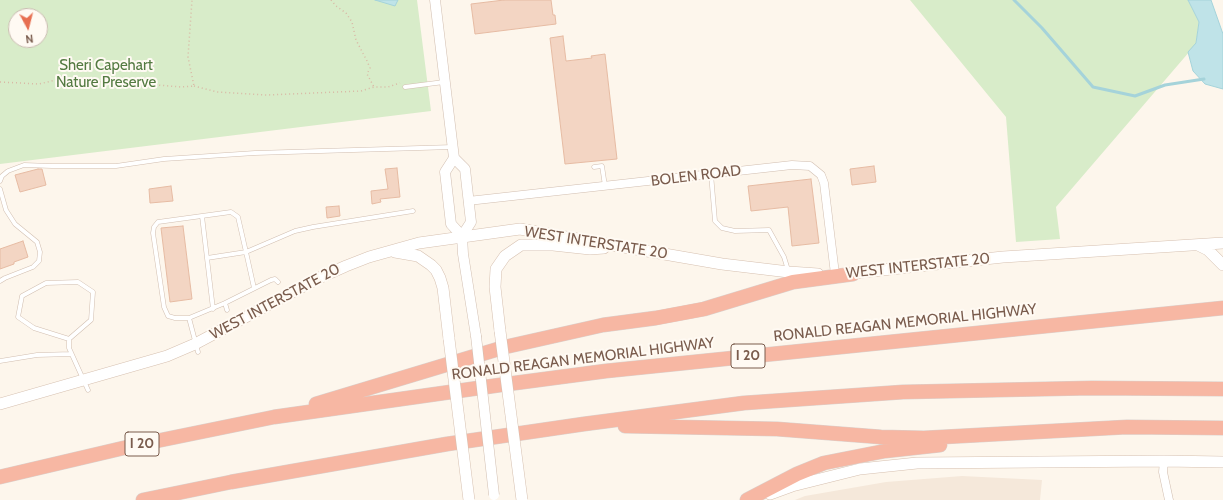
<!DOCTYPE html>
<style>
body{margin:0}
#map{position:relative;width:1223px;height:500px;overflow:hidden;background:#fdf6ec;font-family:Cabin,sans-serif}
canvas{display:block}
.north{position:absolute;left:8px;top:8px;width:40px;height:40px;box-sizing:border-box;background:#fffaf3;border:1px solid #cabbb1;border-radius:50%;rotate:173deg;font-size:11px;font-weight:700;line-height:16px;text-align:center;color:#7a5c4d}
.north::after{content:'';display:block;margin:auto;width:14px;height:18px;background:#e76f51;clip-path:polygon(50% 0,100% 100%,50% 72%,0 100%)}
</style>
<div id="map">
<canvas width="1223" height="500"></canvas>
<div class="north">N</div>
</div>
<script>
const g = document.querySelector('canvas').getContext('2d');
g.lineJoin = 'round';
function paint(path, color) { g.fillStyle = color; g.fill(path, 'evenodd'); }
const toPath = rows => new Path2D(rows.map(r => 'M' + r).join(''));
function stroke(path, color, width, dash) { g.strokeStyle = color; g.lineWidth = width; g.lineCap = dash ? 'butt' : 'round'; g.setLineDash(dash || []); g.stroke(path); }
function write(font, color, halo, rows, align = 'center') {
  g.font = font + ' Cabin,sans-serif'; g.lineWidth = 4; g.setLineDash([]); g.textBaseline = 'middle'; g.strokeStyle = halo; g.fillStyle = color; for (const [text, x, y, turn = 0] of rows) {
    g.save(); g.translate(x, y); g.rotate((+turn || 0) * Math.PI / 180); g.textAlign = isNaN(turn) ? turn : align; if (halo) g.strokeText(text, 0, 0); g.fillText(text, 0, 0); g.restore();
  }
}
paint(toPath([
 [962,476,1042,480,1040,500,795,500,805,496,886,482]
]), '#f5e8da');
paint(toPath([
 [0,0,417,0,431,111,0,164],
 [16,16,40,16,40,40,16,40],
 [910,0,1188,0,1199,22,1196,44,1056,207,1060,239,1016,242,1006,117]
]), '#d8ecc9');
const water = toPath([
 [375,0,398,0,395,6,375,0],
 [1188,0,1211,0,1223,34,1223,89,1205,84,1193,71,1188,52,1196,43,1199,22,1188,0]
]);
paint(water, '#bfe3e8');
stroke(water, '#a5d3da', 1);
stroke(toPath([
 [1014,0,1042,28,1093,87,1135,96,1165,85,1204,79]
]), '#a5d3da', 3);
const building = toPath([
 [504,0,551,0,553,15,555,15,556,24,475,34,471,4,504,0],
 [563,36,566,61,592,58,591,56,605,54,617,159,565,164,550,38,563,36],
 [874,166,876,182,852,185,850,169,874,166],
 [397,168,400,197,380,199,381,202,372,204,371,191,388,189,385,169,397,168],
 [38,169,42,169,46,185,20,192,15,175,38,169],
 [811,179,819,243,792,246,788,207,751,211,748,186,811,179],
 [171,186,173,201,150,203,149,189,171,186],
 [339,206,340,216,327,218,326,207,339,206],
 [183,226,192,299,170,302,161,228,183,226],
 [23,241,28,257,14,262,14,264,0,269,0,249,23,241]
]);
paint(building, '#f3d5c3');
stroke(building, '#e6bba3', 1);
const service = toPath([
 [405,87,444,82],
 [594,167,602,166,605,186],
 [711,174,715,221,722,228,735,231,769,230,784,257,788,270],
 [0,181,2,176,8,171,24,165,52,166,116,166,164,159,255,153,453,147],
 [0,189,6,210,15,224,37,242,40,252,39,261,33,267,5,278,0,281],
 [202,216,213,309],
 [254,288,246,252,295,231,313,227,413,211],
 [225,303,227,310],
 [189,318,175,318,168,316,164,307,153,233,154,227,158,222,231,212,238,217,246,252,207,258],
 [69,339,34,328,18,317,22,296,46,283,78,282,93,292,91,320,69,339,69,348,88,390],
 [198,352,189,318,225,303,271,280,275,279,278,282],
 [0,361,37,355,71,354]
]);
const minor = toPath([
 [468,201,792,165,810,166,821,175,824,183,835,274],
 [1164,461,1163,472,1169,500]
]);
const tertiary = toPath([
 [435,0,454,158,465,169,471,222,462,236],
 [454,158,445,172,451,224,462,236],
 [462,236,463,254,476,336]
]);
const secondary = toPath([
 [1198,245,1208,250,1223,265],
 [395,252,418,256,431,265,436,270,440,278,443,288,449,339],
 [845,274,1003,257,1223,243],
 [500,331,495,287,496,269,505,256,521,245,553,245,590,249,604,248],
 [0,404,167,356,195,344,319,278,346,266,369,257,419,243,520,229,722,264,789,272,818,274],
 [770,494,792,486,860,469,917,463,1164,461,1223,462]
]);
const motorway = toPath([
 [316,404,505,347,603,325,656,318,704,309,793,282,853,274],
 [625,426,777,429,881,437,924,438,1127,427,1223,428],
 [0,477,132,446,274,417,500,385,606,371,1223,308],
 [143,500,231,482,447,444,584,424,744,403,903,392,1092,388,1223,389],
 [747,500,797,474,824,463,885,451,940,445]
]);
stroke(service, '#d1beb0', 5);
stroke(minor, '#d1beb0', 9);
stroke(tertiary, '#d1beb0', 11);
stroke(secondary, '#d6c0b0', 12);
stroke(motorway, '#dad1cd', 15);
stroke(toPath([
 [331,0,336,6,346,13,352,22,356,40,367,61,370,68,367,74,374,87],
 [0,82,39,84,56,80,74,79,114,83,146,84,181,87,194,86,188,57,192,0],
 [194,86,217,92,267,95,361,91,374,87,388,87,400,83]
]), '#d9b8a5', 1.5, [1, 3]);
stroke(service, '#fff', 4);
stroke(minor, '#fff', 8);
stroke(tertiary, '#fff', 10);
stroke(secondary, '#fff', 11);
stroke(motorway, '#f7b7a3', 14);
const tertiaryBridge = toPath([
 [476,336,494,495]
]);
const secondaryBridge = toPath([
 [500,331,522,500],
 [449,339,469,500]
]);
stroke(tertiaryBridge, '#d1beb0', 11, []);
stroke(secondaryBridge, '#d6c0b0', 12, []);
stroke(tertiaryBridge, '#fff', 10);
stroke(secondaryBridge, '#fff', 11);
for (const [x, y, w] of [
 [748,356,34],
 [142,444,34]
]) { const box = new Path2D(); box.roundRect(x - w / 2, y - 12, w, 24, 3); g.fillStyle = '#fffaf3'; g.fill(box); stroke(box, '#7a5c4d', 1); }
write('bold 14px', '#7a5c4d', null, [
 ["I 20",748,356],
 ["I 20",142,444]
]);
write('15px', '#537a41', '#fffaf3', [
 ["Sheri Capehart",106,66],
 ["Nature Preserve",106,83]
]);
write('15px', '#7a5c4d', '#fffaf3', [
 ["BOLEN ROAD",696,176,-7],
 ["WEST INTERSTATE 20",596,243,9],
 ["WEST INTERSTATE 20",918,266,-6],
 ["WEST INTERSTATE 20",275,302,-28],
 ["RONALD REAGAN MEMORIAL HIGHWAY",905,323,-6],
 ["RONALD REAGAN MEMORIAL HIGHWAY",583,359,-7]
]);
</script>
